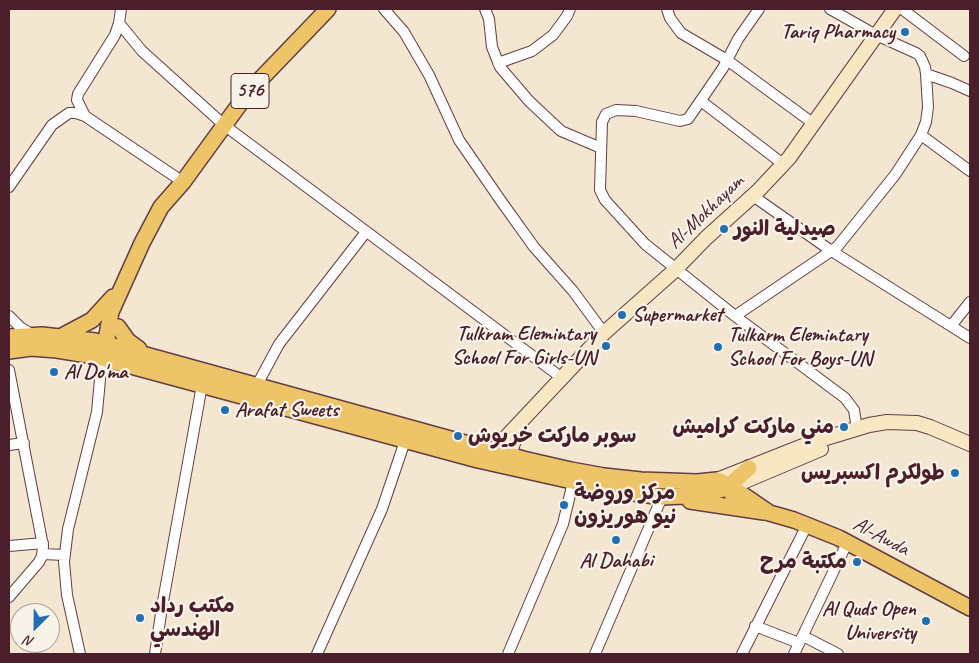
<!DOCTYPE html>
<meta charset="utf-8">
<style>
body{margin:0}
#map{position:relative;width:979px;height:663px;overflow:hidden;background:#f3e7d1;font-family:Caveat,sans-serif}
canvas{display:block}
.frame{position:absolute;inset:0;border:10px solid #4a1f2b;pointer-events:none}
.north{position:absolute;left:10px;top:603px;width:50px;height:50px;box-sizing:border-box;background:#f7f3e8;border:1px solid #b29e9c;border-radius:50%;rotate:203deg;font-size:14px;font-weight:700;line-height:20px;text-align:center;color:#4a1f2b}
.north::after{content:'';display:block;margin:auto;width:18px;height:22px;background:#1f6fb2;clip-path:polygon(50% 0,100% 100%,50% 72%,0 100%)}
</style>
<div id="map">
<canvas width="979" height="663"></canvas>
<div class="frame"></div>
<div class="north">N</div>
</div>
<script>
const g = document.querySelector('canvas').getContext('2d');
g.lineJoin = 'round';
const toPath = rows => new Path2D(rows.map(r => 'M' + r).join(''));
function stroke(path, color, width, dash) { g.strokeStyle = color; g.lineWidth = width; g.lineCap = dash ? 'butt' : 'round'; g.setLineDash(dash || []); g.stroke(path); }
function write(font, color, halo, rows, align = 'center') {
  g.font = font + ' Caveat,"Playpen Sans Arabic",sans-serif'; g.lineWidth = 4.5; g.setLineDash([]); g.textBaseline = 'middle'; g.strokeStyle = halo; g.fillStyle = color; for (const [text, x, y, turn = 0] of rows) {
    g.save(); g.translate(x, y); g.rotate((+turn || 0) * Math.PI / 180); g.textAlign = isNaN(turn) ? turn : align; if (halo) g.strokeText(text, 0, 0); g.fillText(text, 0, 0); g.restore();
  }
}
const street = toPath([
 [384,9,404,32,429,75,459,140,501,201,534,247,573,291,604,333],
 [485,9,489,19,492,47,500,67,529,101,561,131,601,148],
 [667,9,670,18,681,33,727,60,814,124],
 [759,9,738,39,723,68,688,119,680,121,636,111,616,110,606,114,602,122,600,190,605,200,645,244,735,316,845,398,854,410,857,429],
 [902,9,964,56],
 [119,23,142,51,224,125,562,378],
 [498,63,532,51,553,35,567,16,570,9],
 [926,74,952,83,970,91],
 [701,101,783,164],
 [85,116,77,100,78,94,115,35,119,23,121,9],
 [921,135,970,171],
 [9,187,52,125,69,113,76,113,85,116,183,182],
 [753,196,830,250,970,338],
 [9,316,20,327,33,335],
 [735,316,837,247,895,175,921,135,926,122,928,107,926,74,925,67,920,56,916,53,876,35,830,9],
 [951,326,970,302],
 [9,370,43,546,42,556,39,562,9,597],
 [257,385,279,344,366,232],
 [9,445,24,443],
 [9,546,43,543],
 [42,554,65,555],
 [755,626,799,643],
 [803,636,838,654],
 [80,654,67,595,64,562,68,529,97,412,102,358],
 [155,654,162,607,202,385],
 [317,654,382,509,405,441],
 [508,654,563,524,573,482],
 [595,654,662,497],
 [742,654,807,525],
 [794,654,847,543]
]);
const secondary = toPath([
 [520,423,509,455,500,465,494,450,604,333,675,270,706,238,757,192,789,158,895,9],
 [717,480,813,442,869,425,887,422,917,423,930,427,970,444],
 [731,487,821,449]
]);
const primary = toPath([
 [118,327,128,341,139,349],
 [62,336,92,320,113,297],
 [9,337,42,335,95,341,523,459,571,470,604,476,641,480,697,482,717,480,727,484,768,512],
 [9,351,31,348,57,350,94,356,478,460,612,490,662,497,684,496,705,494,731,487],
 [111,351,108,344,107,335,111,312,142,243,161,207,183,182,239,105,255,85,328,9],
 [733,497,731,487,733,482,749,468],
 [690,501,764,512],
 [759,510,794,520,839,538,970,608]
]);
stroke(street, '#633d44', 12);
stroke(secondary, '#633d44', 16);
stroke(primary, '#633d44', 18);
stroke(street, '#fff', 10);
stroke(secondary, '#f8e7c3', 14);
stroke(primary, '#eec469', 15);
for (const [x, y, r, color] of [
 [905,32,5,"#1f6fb2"],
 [724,229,5,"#1f6fb2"],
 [622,315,5,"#1f6fb2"],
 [606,346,5,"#1f6fb2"],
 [718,347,5,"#1f6fb2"],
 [54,372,5,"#1f6fb2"],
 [225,410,5,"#1f6fb2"],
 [844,427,5,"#1f6fb2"],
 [458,436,5,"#1f6fb2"],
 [955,473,5,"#1f6fb2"],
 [564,505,5,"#1f6fb2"],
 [616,540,5,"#1f6fb2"],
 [857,562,5,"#1f6fb2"],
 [140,618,5,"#1f6fb2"],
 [926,621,5,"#1f6fb2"]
]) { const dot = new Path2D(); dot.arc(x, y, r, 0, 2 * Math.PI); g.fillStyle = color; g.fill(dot); stroke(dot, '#f7f3e8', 2); }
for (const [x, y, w] of [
 [250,91,38]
]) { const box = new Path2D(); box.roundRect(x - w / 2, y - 17.5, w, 35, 4); g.fillStyle = '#f7f3e8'; g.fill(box); stroke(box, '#4a1f2b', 1); }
write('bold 20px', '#4a1f2b', null, [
 ["576",250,91]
]);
write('bold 21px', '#4a1f2b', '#f7f3e8', [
 ["Tariq Pharmacy",895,32,"right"],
 ["صيدلية النور",734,229],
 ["Supermarket",632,315],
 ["Tulkram Elemintary",596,334,"right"],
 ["School For Girls-UN",596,358,"right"],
 ["Tulkarm Elemintary",728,335],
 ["School For Boys-UN",728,359],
 ["Al Do'ma",64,372],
 ["Arafat Sweets",235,410],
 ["مني ماركت كراميش",834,427,"right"],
 ["سوبر ماركت خريوش",468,436],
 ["طولكرم اكسبريس",945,473,"right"],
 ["مركز وروضة",574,493],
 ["نيو هوريزون",574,517],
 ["Al Dahabi",616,561,"center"],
 ["مكتبة مرح",847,562,"right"],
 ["مكتب رداد",150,606],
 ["الهندسي",150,630],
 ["Al Quds Open",916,609,"right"],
 ["University",916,633,"right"]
], 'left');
write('21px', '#4a1f2b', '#f7f3e8', [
 ["Al-Mokhayam",706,212,-44],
 ["Al-Awda",881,537,28]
]);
</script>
